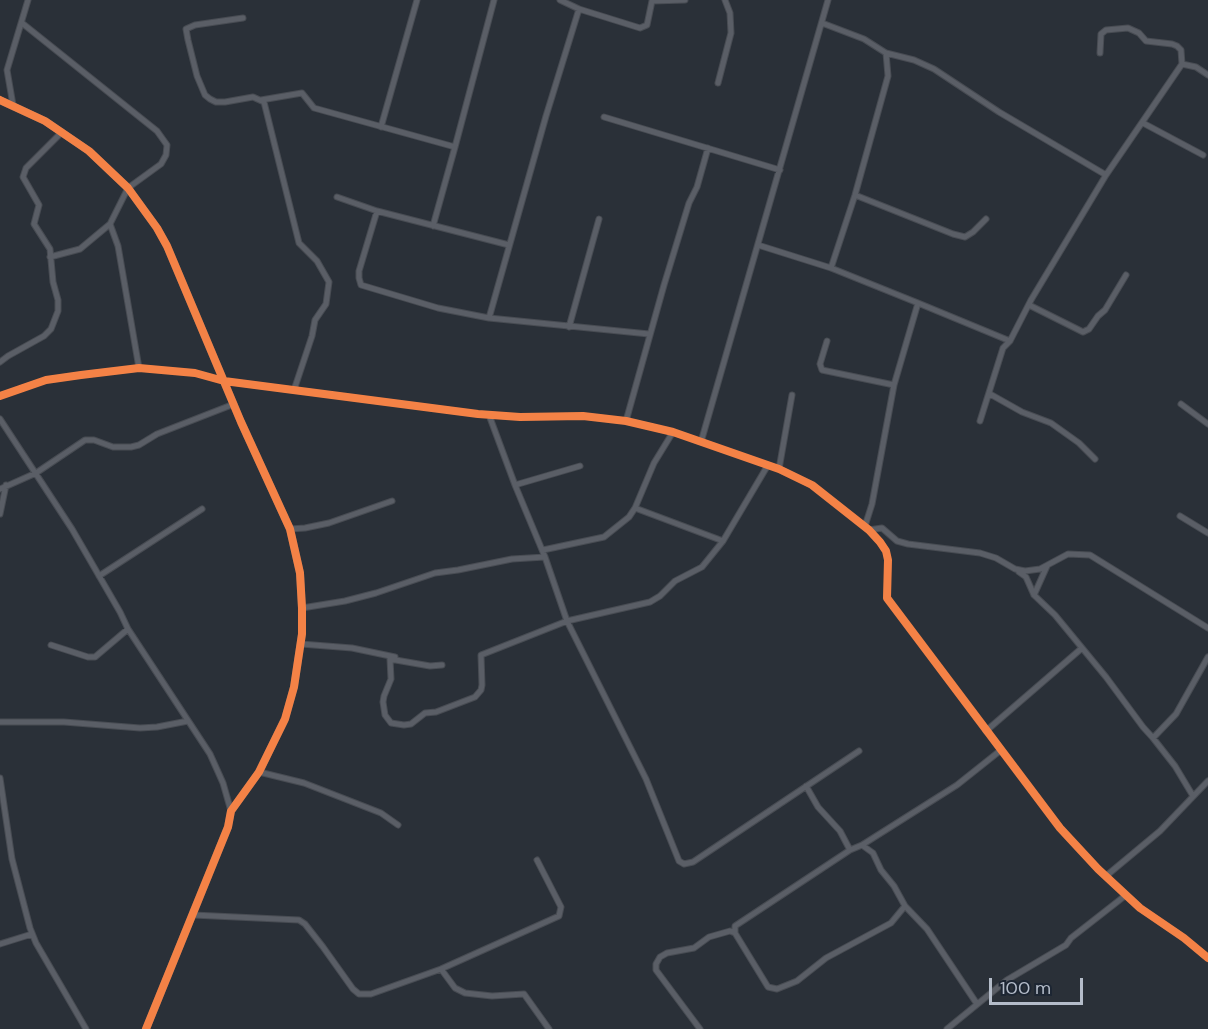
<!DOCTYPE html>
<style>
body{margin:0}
#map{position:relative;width:1208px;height:1029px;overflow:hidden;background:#2a3038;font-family:"DM Sans",sans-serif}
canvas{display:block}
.scale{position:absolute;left:989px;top:978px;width:94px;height:27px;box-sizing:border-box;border:3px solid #b4bcc9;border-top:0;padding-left:8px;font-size:18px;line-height:21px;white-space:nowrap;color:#b4bcc9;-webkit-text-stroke:4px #1d2633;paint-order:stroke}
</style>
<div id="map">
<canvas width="1208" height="1029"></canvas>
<div class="scale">100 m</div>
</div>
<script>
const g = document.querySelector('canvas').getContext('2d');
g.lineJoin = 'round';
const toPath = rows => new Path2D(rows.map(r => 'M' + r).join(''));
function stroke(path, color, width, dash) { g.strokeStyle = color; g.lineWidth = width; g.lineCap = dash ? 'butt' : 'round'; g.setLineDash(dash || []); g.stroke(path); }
const street = toPath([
 [560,0,579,9,640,28,647,25,652,1,685,0],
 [243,18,195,25,186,29,188,40,197,76,205,95,210,99,216,102,225,102,253,97,264,102,299,243,317,261,329,282,326,304,315,320,312,336,294,390],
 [22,23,157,131,167,145,166,155,161,164,128,188,110,224,80,249,50,257],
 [822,23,864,39,886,53,914,60,934,69,999,112,1106,175],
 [1182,64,1196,67,1208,75],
 [718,83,731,33,730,13,725,0],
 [261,100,302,93,314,108,455,147,433,226],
 [13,105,7,70,28,0],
 [604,117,780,170],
 [1143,123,1203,155],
 [381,127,417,0],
 [455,147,494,0],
 [855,195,953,234,965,237,973,232,986,219],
 [337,197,377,211,509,245],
 [377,211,359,271,359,278,361,285,438,308,489,318,649,334],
 [110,224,118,246,139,368],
 [758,245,831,268,918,303],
 [831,268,855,195,888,76,886,53],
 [1029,305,1083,332,1089,329,1098,316,1105,310,1126,275],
 [489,318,546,116,579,9],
 [569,327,599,219],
 [827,341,820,364,822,370,894,385],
 [0,362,8,356,44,336,51,329,58,311,58,300,53,282,50,249,34,224,39,205,23,177,26,168,62,132],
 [990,394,1022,412,1051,423,1079,443,1095,459],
 [0,396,46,380,81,375,139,368,195,373,224,381,478,414,520,417,583,416,626,421,673,432,779,469,812,485,869,530,880,542,886,551,888,560,887,598,1060,828,1098,869,1140,908,1184,938,1208,958],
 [1181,404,1208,424],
 [489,415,515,485,545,557,567,621,646,779,679,861,684,864,693,862,859,751],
 [0,419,72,529,120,612,128,629,210,754,223,783,231,811],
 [626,421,664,285,689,203,697,187,708,148],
 [980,421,1003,348,1010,341],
 [701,442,828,0],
 [779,469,792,395],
 [515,485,580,466],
 [0,489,36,473,85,440,94,440,113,447,131,447,139,445,157,434,234,404],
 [635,508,723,541],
 [0,514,6,485],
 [1180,516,1208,533],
 [865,526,872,504,894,385,918,303,1010,341,1031,300,1106,175,1182,64,1181,50,1177,46,1172,44,1146,41,1139,33,1128,28,1106,30,1101,34,1100,53],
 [290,529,305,528,329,523,392,501],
 [869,530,882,528,897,541,908,544,980,553,996,558,1015,569,1025,571,1040,569,1068,554,1090,555,1208,628],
 [543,550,604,537,629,517,635,508,654,463,673,432],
 [1019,572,1026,577,1034,595,1055,615,1106,677,1143,727,1153,738,1175,766,1193,796],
 [99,576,202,509],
 [1034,595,1047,566],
 [302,608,345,601,376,593,435,573,458,570,512,559,545,557],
 [301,644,352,648,395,657,390,659,430,666,442,665],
 [51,645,88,657,95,657,128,629],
 [390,659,391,679,384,696,383,702,385,715,391,723,404,725,411,724,425,713,436,712,475,697,481,690,482,685,481,655,567,621,650,602,660,596,675,581,702,567,723,541,768,465],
 [0,722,64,722,140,728,157,727,188,721],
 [986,731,1082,648],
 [1153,738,1176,714,1208,657],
 [259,772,304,783,381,813,398,825],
 [0,778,12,859,30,928,36,943,86,1029],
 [806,786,818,807,840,831,850,850,862,845,873,853,881,870,894,886,905,906,927,929,977,1004],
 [862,845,957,785,1001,750],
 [850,850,735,926,735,933,768,987,777,989,797,981,826,958,891,923,905,906],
 [1106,876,1160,831,1208,781],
 [193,915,299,920,305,924,323,947,353,989,359,994,371,994,441,969,559,916,561,907,537,860],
 [0,944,32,934],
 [441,969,455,988,465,993,492,996,524,994,549,1029],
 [700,1029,656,970,656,964,660,957,667,953,694,948,709,937,730,931,735,933],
 [947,1029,1007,980,1066,945,1071,938,1126,895]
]);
const secondary = toPath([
 [0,100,45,121,89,151,128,188,157,228,167,246,241,422,290,529,300,573,302,608,302,634,294,687,285,719,259,772,231,811,228,827,146,1029]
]);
stroke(street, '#484c53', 7);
stroke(secondary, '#484c53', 8);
stroke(street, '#5a5e66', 5);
stroke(secondary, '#595d64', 7);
stroke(toPath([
 [0,100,45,121,89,151,128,188,157,228,167,246,241,422,290,529,300,573,302,608,302,634,294,687,285,719,259,772,231,811,228,827,146,1029],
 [0,396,46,380,81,375,139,368,195,373,224,381,478,414,520,417,583,416,626,421,673,432,779,469,812,485,869,530,880,542,886,551,888,560,887,598,1060,828,1098,869,1140,908,1184,938,1208,958]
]), '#f48246', 8);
</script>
